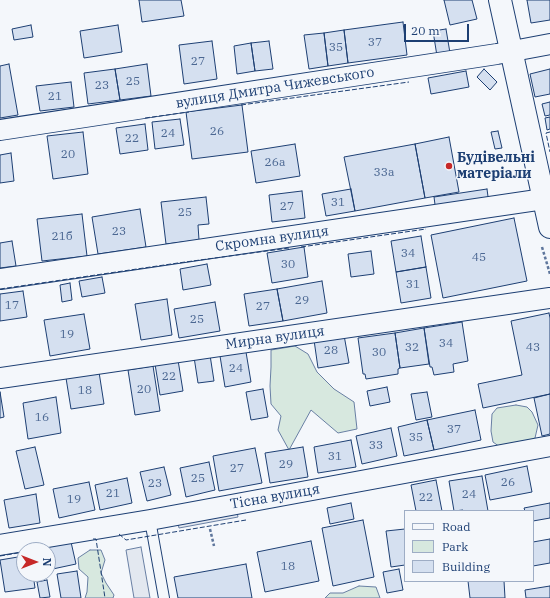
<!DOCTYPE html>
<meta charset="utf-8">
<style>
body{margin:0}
#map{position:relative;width:550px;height:598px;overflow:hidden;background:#f4f7fb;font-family:"IBM Plex Serif",serif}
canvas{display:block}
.legend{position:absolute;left:404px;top:510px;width:130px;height:72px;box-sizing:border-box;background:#f4f7fb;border:1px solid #9eadc5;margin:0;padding:5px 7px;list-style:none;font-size:12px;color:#1d3f73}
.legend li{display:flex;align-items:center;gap:8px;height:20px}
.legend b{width:20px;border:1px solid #9eadc5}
.north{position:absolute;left:16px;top:542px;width:40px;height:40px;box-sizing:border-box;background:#f4f7fb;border:1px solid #9eadc5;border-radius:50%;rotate:90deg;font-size:11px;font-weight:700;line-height:16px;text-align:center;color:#1d3f73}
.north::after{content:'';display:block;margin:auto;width:14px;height:18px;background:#c62828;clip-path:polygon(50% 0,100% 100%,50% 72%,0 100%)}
.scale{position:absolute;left:404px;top:24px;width:65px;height:18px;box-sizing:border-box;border:2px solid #1d3f73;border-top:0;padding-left:5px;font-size:12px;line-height:14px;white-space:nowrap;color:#1d3f73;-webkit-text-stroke:3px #f4f7fb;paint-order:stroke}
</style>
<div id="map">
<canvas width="550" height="598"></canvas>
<ul class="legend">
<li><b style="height:5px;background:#f4f7fb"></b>Road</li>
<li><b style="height:11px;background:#d7e8df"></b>Park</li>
<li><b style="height:11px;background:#d5e0f0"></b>Building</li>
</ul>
<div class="north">N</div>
<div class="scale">20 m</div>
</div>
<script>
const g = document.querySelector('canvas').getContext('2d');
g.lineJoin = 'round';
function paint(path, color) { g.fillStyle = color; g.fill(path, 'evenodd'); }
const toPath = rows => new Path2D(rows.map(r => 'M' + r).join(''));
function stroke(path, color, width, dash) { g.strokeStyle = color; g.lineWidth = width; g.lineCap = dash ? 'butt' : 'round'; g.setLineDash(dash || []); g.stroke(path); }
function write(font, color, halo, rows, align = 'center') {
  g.font = font + ' "IBM Plex Serif",serif'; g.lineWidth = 3; g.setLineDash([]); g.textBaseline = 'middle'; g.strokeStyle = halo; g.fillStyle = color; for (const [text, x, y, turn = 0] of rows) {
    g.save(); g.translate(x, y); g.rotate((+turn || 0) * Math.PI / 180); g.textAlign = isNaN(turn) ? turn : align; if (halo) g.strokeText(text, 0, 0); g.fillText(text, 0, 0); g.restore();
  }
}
const green = toPath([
 [295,346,308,354,317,372,334,389,354,402,357,429,338,433,311,410,289,450,278,430,281,416,271,404,270,386,271,367,271,350,295,346],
 [516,405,527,407,532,412,538,425,535,438,525,445,500,447,493,442,491,431,492,414,497,408,516,405],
 [90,550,101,550,105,560,101,573,106,583,114,595,113,598,85,598,87,592,88,577,79,569,78,558,90,550],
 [359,586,376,587,380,598,325,598,330,593,343,593,359,586]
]);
paint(green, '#d7e8df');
stroke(green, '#687fa3', 1);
const parking = toPath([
 [236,508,238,517,179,528,177,519,236,508],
 [141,547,150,598,134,598,126,550,141,547]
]);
paint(parking, '#e3e8f0');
stroke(parking, '#687fa3', 1);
const building = toPath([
 [139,0,181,0,184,16,142,22,139,0],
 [444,0,472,0,477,19,450,25,444,0],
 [527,0,550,0,550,20,531,23,527,0],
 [403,22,407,55,348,63,344,30,403,22],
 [31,25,33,37,14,40,12,29,31,25],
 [118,25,122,52,84,58,80,31,118,25],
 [446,29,450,53,437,56,433,31,446,29],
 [344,30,348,63,328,66,324,33,344,30],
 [324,33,328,66,309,69,304,35,324,33],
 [212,41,217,79,184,84,179,45,212,41],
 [269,41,273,69,255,71,251,43,269,41],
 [251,43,255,71,237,74,234,46,251,43],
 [9,64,18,115,0,118,0,66,9,64],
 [147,64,151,96,120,100,115,69,147,64],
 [115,69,120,100,88,104,84,73,115,69],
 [484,69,497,82,490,90,477,77,484,69],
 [550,69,550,94,535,97,530,74,550,69],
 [466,71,469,87,431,94,428,78,466,71],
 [71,82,74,107,40,111,36,86,71,82],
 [550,102,550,115,545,116,542,104,550,102],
 [242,105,248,152,192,159,186,112,242,105],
 [550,117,550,129,547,130,545,118,550,117],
 [180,119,184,145,155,149,152,122,180,119],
 [145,124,148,150,120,154,116,128,145,124],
 [498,131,502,148,495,149,491,132,498,131],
 [83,132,88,174,53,179,47,136,83,132],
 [449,137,459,192,425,198,415,144,449,137],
 [295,144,300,176,256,183,251,151,295,144],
 [415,144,425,198,355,211,344,157,415,144],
 [11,153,14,181,0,183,0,155,11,153],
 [351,189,355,211,326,216,322,194,351,189],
 [487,189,489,204,436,212,434,197,487,189],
 [302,191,305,218,272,222,269,195,302,191],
 [206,197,209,224,198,225,199,240,166,244,161,202,206,197],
 [140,209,146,247,98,254,92,217,140,209],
 [82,214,87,256,42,261,37,219,82,214],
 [514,218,527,281,443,298,431,235,514,218],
 [421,236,426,267,396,272,391,241,421,236],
 [12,241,16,266,0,268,0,243,12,241],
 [304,247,308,277,272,283,267,253,304,247],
 [371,251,374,274,351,277,348,254,371,251],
 [207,264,211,285,183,290,180,269,207,264],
 [426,267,431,298,401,303,396,272,426,267],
 [102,277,105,293,82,297,79,281,102,277],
 [322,281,327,313,283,321,277,289,322,281],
 [70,283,72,300,62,302,60,285,70,283],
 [277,289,283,321,249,326,244,294,277,289],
 [23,291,27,317,0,321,0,294,23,291],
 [167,299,172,335,141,340,135,304,167,299],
 [215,302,220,331,179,338,174,309,215,302],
 [549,313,550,318,550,394,483,408,478,384,522,375,511,321,549,313],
 [84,314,90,349,50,356,44,320,84,314],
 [462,322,468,361,453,364,454,372,434,375,432,367,430,367,424,328,462,322],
 [424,328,429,364,400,368,395,333,424,328],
 [395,333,400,368,398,369,398,374,366,379,365,374,363,374,358,338,395,333],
 [344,335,349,363,318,368,314,340,344,335],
 [246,352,251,382,225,387,220,356,246,352],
 [210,355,214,381,198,383,194,357,210,355],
 [178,360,183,391,160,395,155,364,178,360],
 [153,366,160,411,135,415,128,370,153,366],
 [99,372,104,404,71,409,66,378,99,372],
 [387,387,390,402,370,406,367,391,387,387],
 [263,389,268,417,251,420,246,392,263,389],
 [0,392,4,417,0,418,0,392],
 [427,392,432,417,416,420,411,394,427,392],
 [550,394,550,434,542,436,534,398,550,394],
 [56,397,61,433,28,439,23,403,56,397],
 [475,410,481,440,434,450,427,420,475,410],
 [427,420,434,450,404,456,398,427,427,420],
 [391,428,397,456,362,464,356,436,391,428],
 [351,440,356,467,318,473,314,447,351,440],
 [35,447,44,485,25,489,16,451,35,447],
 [303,447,308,477,270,483,265,453,303,447],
 [255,448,262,483,219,491,213,456,255,448],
 [209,462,215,490,186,497,180,468,209,462],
 [527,466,532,492,490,500,485,475,527,466],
 [164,467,171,495,147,501,140,472,164,467],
 [482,476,488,511,464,511,463,510,454,511,449,481,482,476],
 [127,478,132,503,100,510,95,485,127,478],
 [436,480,442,511,416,511,411,485,436,480],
 [89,482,95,510,59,518,53,489,89,482],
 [36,494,40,523,9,528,4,500,36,494],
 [351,503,354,519,330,524,327,508,351,503],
 [550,503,550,518,533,521,533,511,525,511,524,508,550,503],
 [363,520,374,577,333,586,322,528,363,520],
 [405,529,405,565,391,567,386,531,405,529],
 [550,539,550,563,533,566,533,542,550,539],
 [311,541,319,581,265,592,257,552,311,541],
 [71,542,76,564,48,570,48,550,43,550,43,548,71,542],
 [24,556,24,574,33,574,35,588,5,592,0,560,24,556],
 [246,564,252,598,178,598,174,577,246,564],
 [399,569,403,590,387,593,383,572,399,569],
 [77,571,81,598,61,598,57,574,77,571],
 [47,580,50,597,40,598,37,582,47,580],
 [468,581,504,581,505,598,470,598,468,581],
 [550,586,550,598,526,598,525,590,550,586]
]);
paint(building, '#d5e0f0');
stroke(building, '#1d3f73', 1);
const lane = toPath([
 [150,520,164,598]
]);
const street = toPath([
 [0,130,497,54,550,44],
 [0,279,544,199],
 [0,378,550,298],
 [0,545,150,520,550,446]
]);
const secondary = toPath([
 [500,0,550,227]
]);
stroke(lane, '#1d3f73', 12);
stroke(street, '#1d3f73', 22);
stroke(secondary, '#1d3f73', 24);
stroke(toPath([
 [542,247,550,274],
 [210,529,214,546]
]), '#5e769c', 2.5, [3, 2]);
stroke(lane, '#f4f7fb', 10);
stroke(street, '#f4f7fb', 20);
stroke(secondary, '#f4f7fb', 22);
stroke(toPath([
 [241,105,409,82],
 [145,118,189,112],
 [550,132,546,133,550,152],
 [301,247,426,229],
 [0,289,178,263,289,248],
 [119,534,126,540,246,520],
 [93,539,96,539,105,598],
 [34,550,43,548],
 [0,556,24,552]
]), '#1d3f73', 1, [5, 2]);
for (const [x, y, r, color] of [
 [449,166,4,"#c62828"]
]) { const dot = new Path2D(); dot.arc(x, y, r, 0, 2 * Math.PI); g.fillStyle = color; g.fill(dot); stroke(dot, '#f4f7fb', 1.5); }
write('12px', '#4b6792', null, [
 ["37",375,43],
 ["35",336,48],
 ["27",198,62],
 ["25",133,82],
 ["23",102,86],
 ["21",55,97],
 ["26",217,132],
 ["24",168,134],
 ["22",132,139],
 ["20",68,155],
 ["26а",275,163],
 ["33а",384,173],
 ["31",338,203],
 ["27",287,207],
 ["25",185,213],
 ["23",119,232],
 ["21б",62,237],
 ["34",408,254],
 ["45",479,258],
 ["30",288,265],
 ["31",413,285],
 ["29",302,301],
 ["17",12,306],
 ["27",263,307],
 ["25",197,320],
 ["19",67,335],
 ["34",446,344],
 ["32",412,348],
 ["43",533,348],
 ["28",331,351],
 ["30",379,353],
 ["24",236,369],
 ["22",169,377],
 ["20",144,390],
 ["18",85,391],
 ["16",42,418],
 ["37",454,430],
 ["35",416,438],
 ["33",376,446],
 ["31",335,457],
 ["29",286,465],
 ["27",237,469],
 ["25",198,479],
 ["26",508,483],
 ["23",155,484],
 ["21",113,494],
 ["24",469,495],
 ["22",426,498],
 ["19",74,500],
 ["18",288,567]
]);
write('14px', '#1d3f73', '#f4f7fb', [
 ["вулиця Дмитра Чижевського",275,88,-9],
 ["Скромна вулиця",272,239,-8],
 ["Мирна вулиця",275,338,-8],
 ["Тісна вулиця",275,497,-10]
]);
write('bold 14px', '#1d3f73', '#f4f7fb', [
 ["Будівельні",457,158],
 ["матеріали",457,174]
], 'left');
</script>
